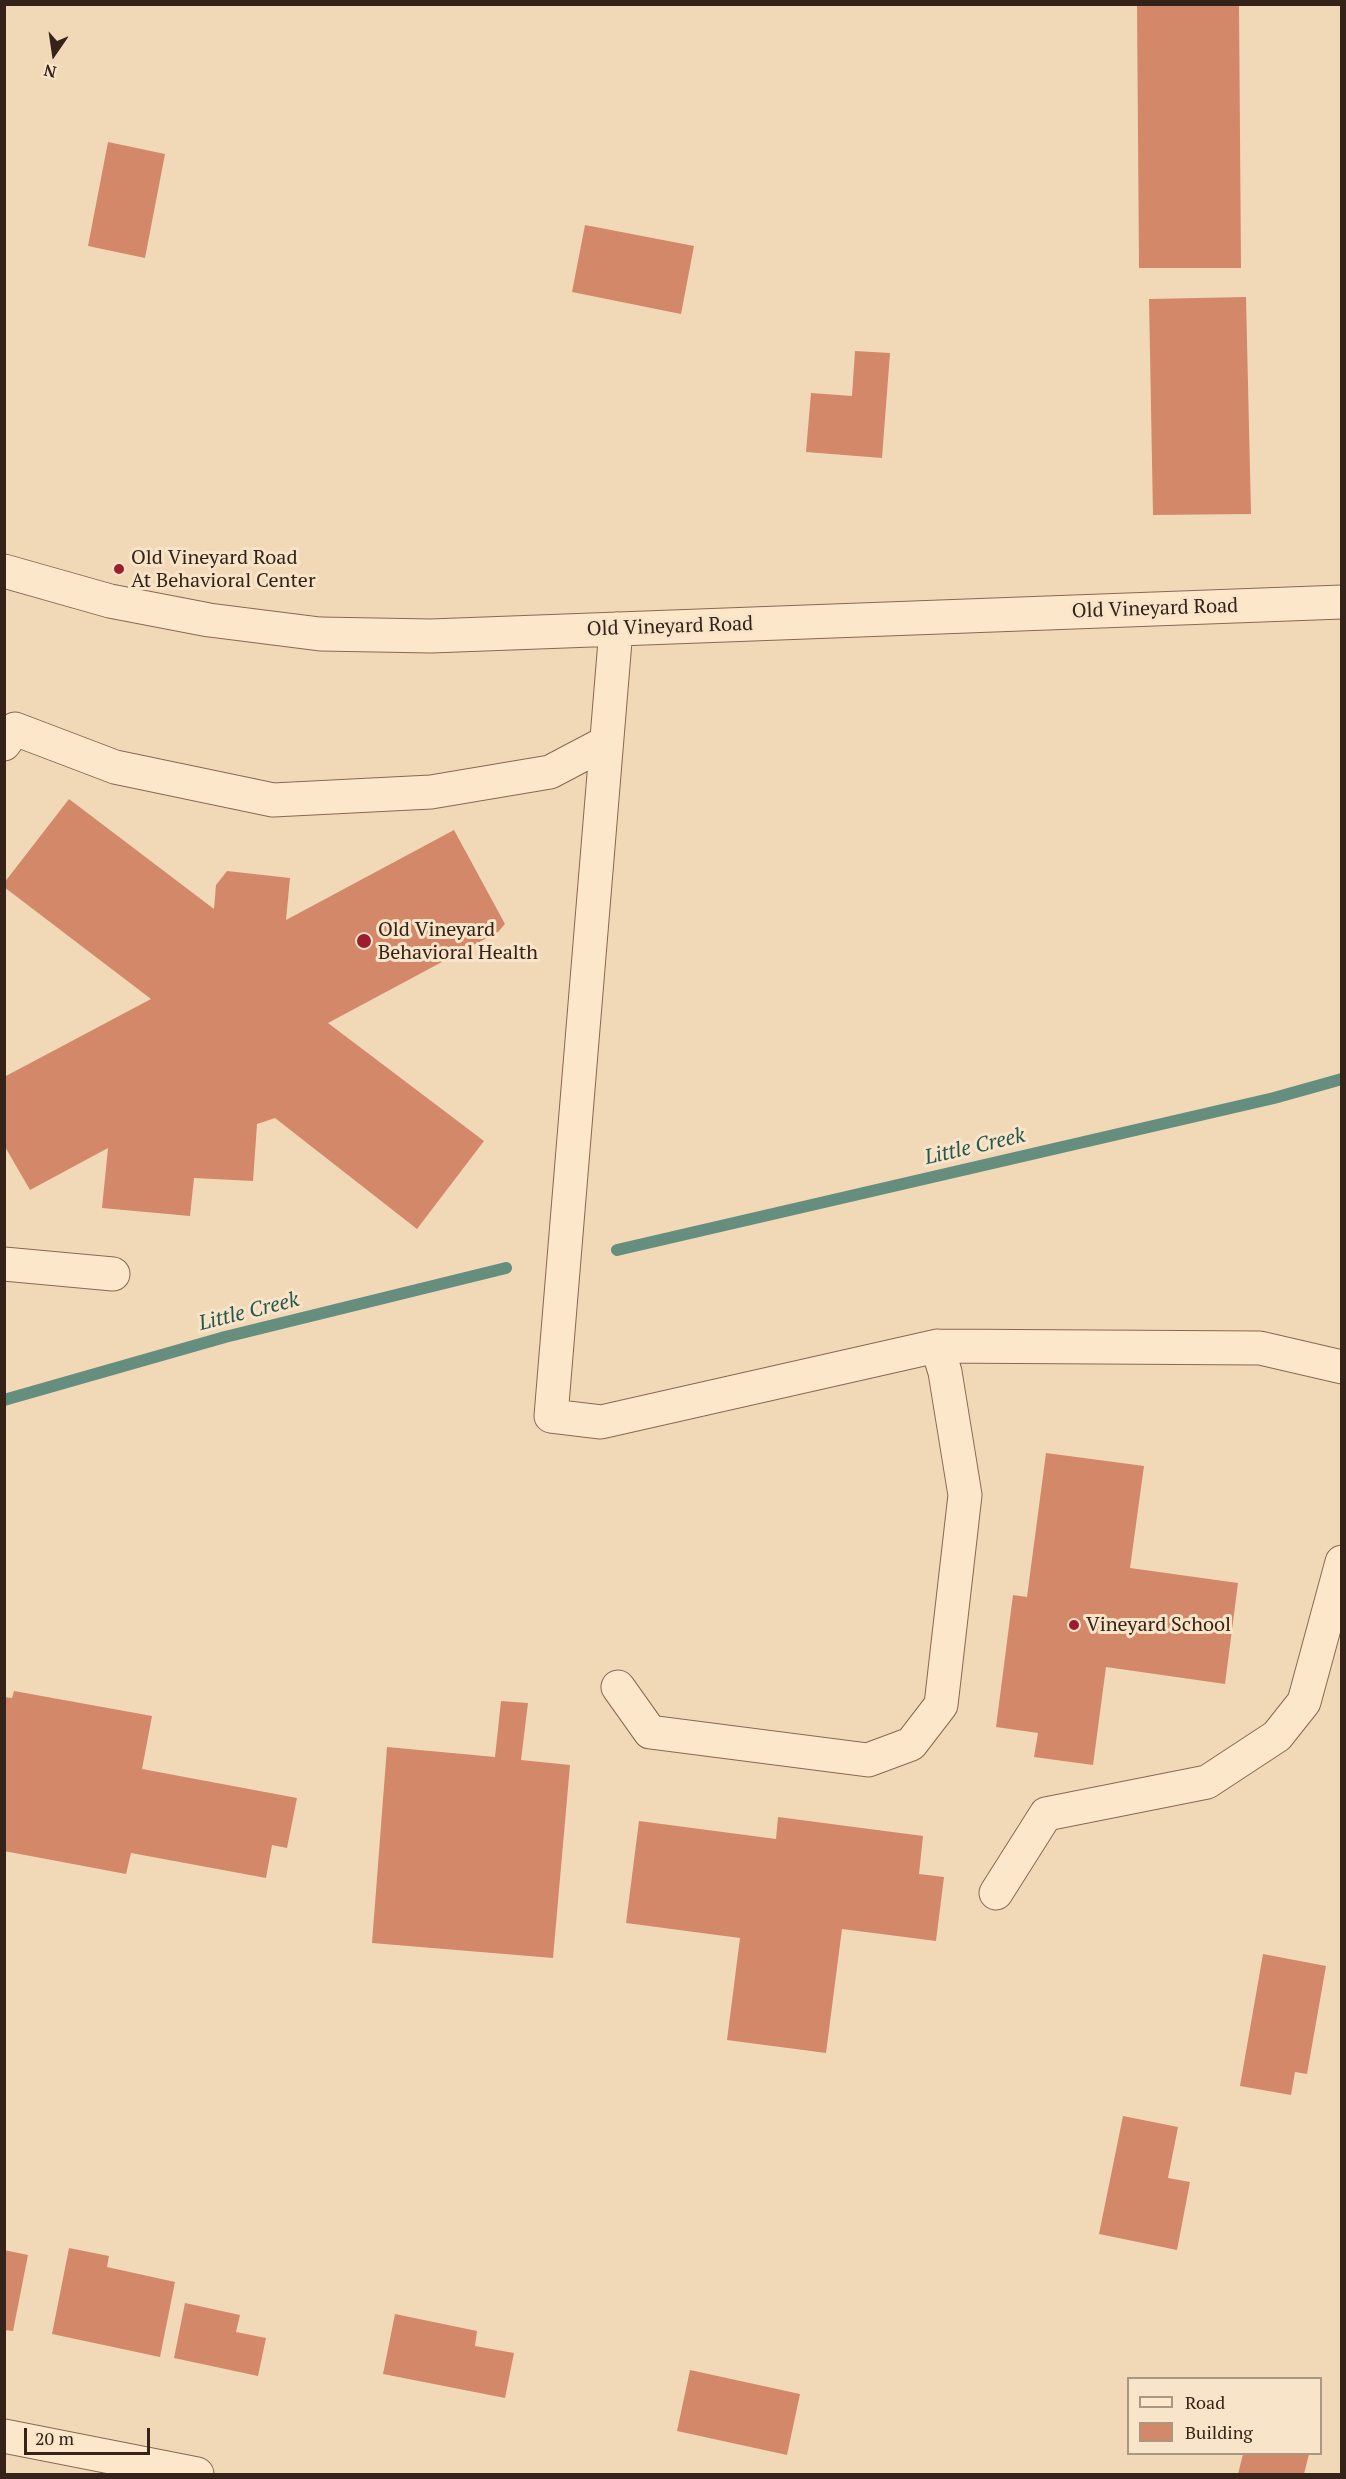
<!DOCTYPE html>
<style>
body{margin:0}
#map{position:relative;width:1346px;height:2479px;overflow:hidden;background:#f1d9b8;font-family:"PT Serif",serif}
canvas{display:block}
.frame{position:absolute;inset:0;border:6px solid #352319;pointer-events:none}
.legend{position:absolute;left:1127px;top:2377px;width:195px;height:78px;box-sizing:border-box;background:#f8e4c8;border:2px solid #aa9782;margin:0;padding:8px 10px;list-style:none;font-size:18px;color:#352319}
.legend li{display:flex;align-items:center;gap:12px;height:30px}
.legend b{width:30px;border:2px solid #aa9782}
.north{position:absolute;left:24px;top:24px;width:60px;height:60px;-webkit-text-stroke:4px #f8e4c8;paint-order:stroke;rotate:193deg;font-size:16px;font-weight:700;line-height:24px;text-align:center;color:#352319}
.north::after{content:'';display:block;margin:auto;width:21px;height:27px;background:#352319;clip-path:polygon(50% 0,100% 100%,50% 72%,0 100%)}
.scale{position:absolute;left:24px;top:2428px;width:126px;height:27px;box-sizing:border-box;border:3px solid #352319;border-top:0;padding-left:8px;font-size:18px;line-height:21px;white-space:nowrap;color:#352319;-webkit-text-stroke:4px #f8e4c8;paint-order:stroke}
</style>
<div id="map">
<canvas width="1346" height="2479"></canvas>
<div class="frame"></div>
<ul class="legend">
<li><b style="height:8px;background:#fce7cb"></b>Road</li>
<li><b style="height:16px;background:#d3886a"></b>Building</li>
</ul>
<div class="north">N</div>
<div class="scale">20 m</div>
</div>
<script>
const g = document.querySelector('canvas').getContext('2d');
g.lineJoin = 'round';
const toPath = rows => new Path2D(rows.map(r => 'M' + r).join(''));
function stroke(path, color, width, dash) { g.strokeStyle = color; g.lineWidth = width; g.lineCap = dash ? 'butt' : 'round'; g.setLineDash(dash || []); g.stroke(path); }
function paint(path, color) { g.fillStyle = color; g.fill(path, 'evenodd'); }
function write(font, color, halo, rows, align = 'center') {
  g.font = font + ' "PT Serif",serif'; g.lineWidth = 6; g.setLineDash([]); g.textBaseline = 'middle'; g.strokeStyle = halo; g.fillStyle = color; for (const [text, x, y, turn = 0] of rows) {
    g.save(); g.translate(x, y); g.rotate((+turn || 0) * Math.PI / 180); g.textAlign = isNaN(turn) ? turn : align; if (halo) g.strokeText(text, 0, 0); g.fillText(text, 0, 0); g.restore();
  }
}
stroke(toPath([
 [617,1250,1274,1098,1342,1079],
 [4,1400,225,1337,506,1268]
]), '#658e7f', 12);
paint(toPath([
 [1137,4,1239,4,1241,268,1139,268],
 [108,142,165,154,145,258,88,246],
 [585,225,694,246,681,314,572,292],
 [1246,297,1251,514,1153,515,1149,299],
 [855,351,890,353,882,458,806,452,811,393,852,396],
 [69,799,214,909,216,885,227,871,290,878,286,920,454,830,505,924,498,932,328,1023,484,1141,417,1229,275,1118,257,1124,253,1181,194,1178,190,1216,102,1208,108,1148,30,1190,4,1145,4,1077,151,999,4,887,4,883],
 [1046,1453,1144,1466,1130,1568,1238,1583,1225,1684,1106,1667,1093,1765,1034,1757,1038,1733,996,1727,1013,1595,1027,1597],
 [14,1691,152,1716,142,1769,297,1798,287,1848,272,1845,266,1878,131,1853,126,1874,4,1851,4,1697,12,1698],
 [501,1701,528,1703,521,1760,570,1765,553,1958,372,1943,387,1747,495,1757],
 [778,1817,923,1836,919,1874,944,1877,936,1941,842,1929,826,2053,727,2040,740,1938,626,1923,639,1821,776,1839],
 [1263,1954,1326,1966,1307,2074,1295,2072,1291,2095,1240,2086],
 [1123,2116,1178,2127,1168,2178,1190,2182,1177,2250,1099,2234],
 [69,2248,109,2256,107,2267,175,2282,160,2357,52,2334],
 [4,2250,28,2255,13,2331,4,2330],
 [185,2303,240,2315,236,2332,266,2338,258,2376,174,2358],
 [395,2314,477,2331,475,2346,514,2353,505,2398,383,2374],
 [690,2370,800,2394,787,2455,677,2431],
 [1243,2454,1309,2454,1304,2474,1238,2474]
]), '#d3886a');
const minor = toPath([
 [4,571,110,601,209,620,320,634,431,636,1342,602],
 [616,629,551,1416,601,1422,937,1346,1260,1348,1342,1367],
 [4,744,15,729,115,767,273,800,431,792,550,772,605,743],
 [4,1264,113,1274],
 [618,1687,650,1732,868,1760,911,1744,941,1705,965,1495,945,1372,937,1346],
 [996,1893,1046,1814,1207,1782,1277,1736,1304,1702,1342,1562],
 [4,2436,197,2474]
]);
stroke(minor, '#886852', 35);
stroke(minor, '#fce7cb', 33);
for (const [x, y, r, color] of [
 [119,569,6,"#9c1d2e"],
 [364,941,8,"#9c1d2e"],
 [1074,1625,6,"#9c1d2e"]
]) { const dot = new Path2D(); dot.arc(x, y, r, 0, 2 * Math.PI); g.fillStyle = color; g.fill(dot); stroke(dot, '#f8e4c8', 2); }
write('20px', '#352319', '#f8e4c8', [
 ["Old Vineyard Road",131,558],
 ["At Behavioral Center",131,581],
 ["Old Vineyard",378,930],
 ["Behavioral Health",378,953],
 ["Vineyard School",1086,1625]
], 'left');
write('20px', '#352319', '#f8e4c8', [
 ["Old Vineyard Road",1155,609,-2],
 ["Old Vineyard Road",670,627,-2]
]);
write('italic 21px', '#26574e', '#f8e4c8', [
 ["Little Creek",975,1147,-13],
 ["Little Creek",249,1312,-14]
]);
</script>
